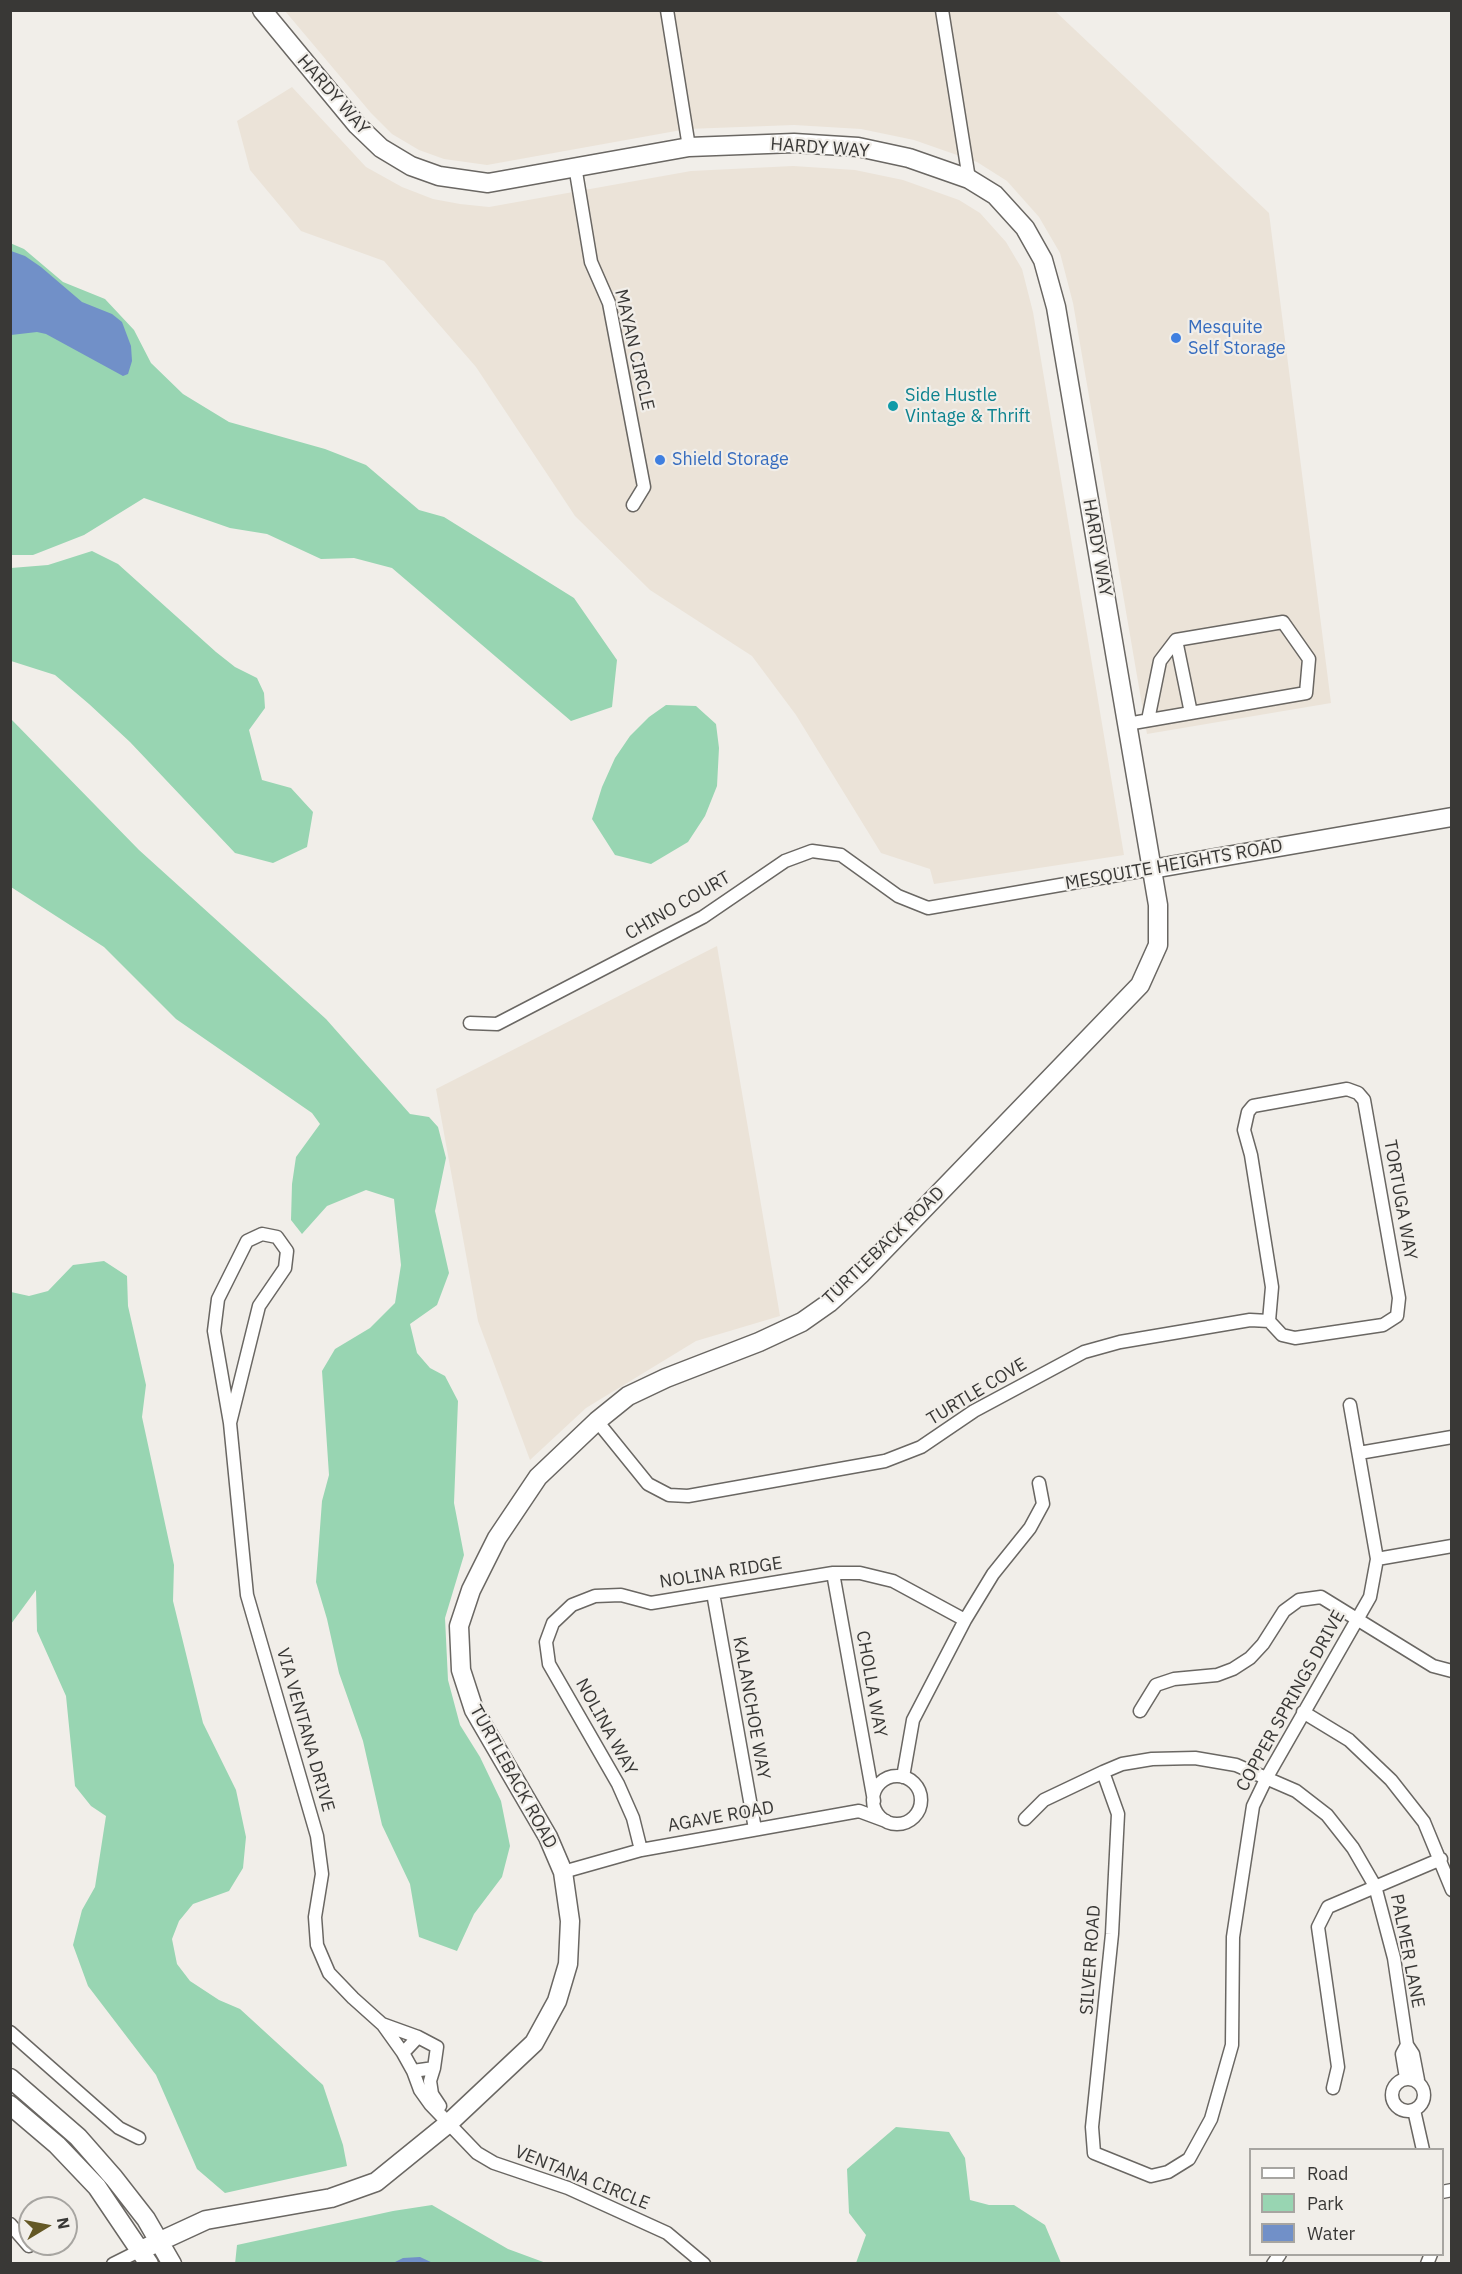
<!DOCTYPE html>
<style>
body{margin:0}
#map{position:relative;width:1462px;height:2274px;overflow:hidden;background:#f1eee9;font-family:"IBM Plex Sans",sans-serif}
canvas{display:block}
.frame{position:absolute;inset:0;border:12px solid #393836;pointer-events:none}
.legend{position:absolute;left:1249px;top:2148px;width:195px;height:108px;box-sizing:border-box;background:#f1eee9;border:2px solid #a7a5a1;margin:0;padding:8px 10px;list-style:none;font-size:18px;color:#393836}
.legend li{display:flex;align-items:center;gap:12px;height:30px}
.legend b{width:30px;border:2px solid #a7a5a1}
.north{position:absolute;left:18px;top:2196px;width:60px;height:60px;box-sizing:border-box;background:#f1eee9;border:2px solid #a7a5a1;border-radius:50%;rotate:80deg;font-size:16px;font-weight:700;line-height:24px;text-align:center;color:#393836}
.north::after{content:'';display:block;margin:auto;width:21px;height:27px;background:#645825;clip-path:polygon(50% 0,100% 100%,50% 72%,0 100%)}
</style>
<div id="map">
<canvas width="1462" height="2274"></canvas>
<div class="frame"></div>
<ul class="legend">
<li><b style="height:8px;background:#fff"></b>Road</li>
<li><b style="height:16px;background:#98d5b2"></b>Park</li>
<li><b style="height:16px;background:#7190c8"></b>Water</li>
</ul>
<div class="north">N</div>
</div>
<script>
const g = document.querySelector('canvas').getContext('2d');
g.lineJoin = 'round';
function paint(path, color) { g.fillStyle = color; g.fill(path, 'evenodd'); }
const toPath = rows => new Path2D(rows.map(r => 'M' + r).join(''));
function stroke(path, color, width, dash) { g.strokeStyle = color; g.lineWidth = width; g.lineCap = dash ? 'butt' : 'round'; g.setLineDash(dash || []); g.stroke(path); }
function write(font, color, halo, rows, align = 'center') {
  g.font = font + ' "IBM Plex Sans",sans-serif'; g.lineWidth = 4.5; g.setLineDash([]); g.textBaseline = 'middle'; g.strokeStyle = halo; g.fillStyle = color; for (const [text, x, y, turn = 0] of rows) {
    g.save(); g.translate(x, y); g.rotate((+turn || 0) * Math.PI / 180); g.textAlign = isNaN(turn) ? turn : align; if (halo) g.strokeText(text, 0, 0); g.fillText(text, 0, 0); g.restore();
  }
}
paint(toPath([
 [285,11,1055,11,1269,213,1331,703,1147,734,1073,303,1060,253,1039,217,1007,181,977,162,914,140,861,129,794,125,687,129,487,165,444,159,419,150,392,134,371,113],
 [292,87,366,167,402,187,433,199,460,204,489,207,691,171,793,166,855,170,903,180,959,200,980,213,1006,242,1022,269,1033,312,1124,855,934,884,930,869,881,853,796,715,752,656,650,590,575,516,476,367,384,261,301,231,250,170,237,121],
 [717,946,780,1316,696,1341,586,1408,530,1460,478,1321,436,1089]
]), '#ebe3d8');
paint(toPath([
 [10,243,24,249,63,282,105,299,134,330,151,363,183,394,229,422,325,449,366,465,419,510,444,517,574,598,617,660,612,707,571,721,392,568,354,558,321,559,267,534,230,528,144,498,84,535,33,555,11,555],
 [92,551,118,564,216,652,235,667,257,678,264,693,265,708,249,730,262,780,291,788,313,812,307,847,273,863,235,853,130,742,89,704,55,675,11,661,11,568,48,565],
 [666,705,696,706,716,724,719,748,717,786,705,816,688,842,651,864,615,855,592,819,602,787,615,758,630,736,649,717],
 [11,719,139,850,326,1019,410,1114,429,1117,438,1127,446,1158,435,1211,449,1273,437,1305,410,1324,417,1353,430,1368,445,1376,458,1401,454,1503,464,1555,445,1618,448,1680,460,1725,480,1757,501,1801,510,1846,502,1877,474,1914,457,1951,419,1937,410,1884,382,1825,363,1741,339,1673,327,1619,316,1582,322,1501,329,1475,322,1371,335,1349,370,1328,395,1303,401,1265,394,1199,366,1190,327,1206,302,1234,291,1220,292,1184,296,1157,320,1124,312,1113,176,1019,104,947,11,887],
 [104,1261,127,1276,128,1306,146,1385,142,1417,174,1565,173,1601,203,1723,236,1790,246,1837,243,1868,229,1891,193,1904,179,1921,172,1939,177,1964,190,1981,219,2000,240,2009,323,2085,343,2145,347,2166,225,2193,197,2169,156,2075,88,1986,73,1945,82,1910,95,1887,106,1816,91,1806,75,1786,66,1696,37,1631,36,1590,11,1624,11,1292,29,1296,48,1291,73,1265],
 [896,2127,949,2132,965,2158,970,2200,989,2205,1014,2205,1045,2225,1061,2263,856,2263,866,2235,849,2213,847,2169],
 [432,2205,508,2249,546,2263,235,2264,237,2245,393,2211]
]), '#98d5b2');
paint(toPath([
 [11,251,25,256,41,267,82,302,112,314,122,322,131,346,132,361,128,374,123,376,46,334,37,332,11,335],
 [420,2257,433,2263,393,2263,403,2258]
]), '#7190c8');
const street = toPath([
 [667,10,689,147],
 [942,10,969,179],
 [575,166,591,262,609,303,644,487,633,505],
 [1148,720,1160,661,1176,640],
 [1127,724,1306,693,1309,659,1283,622,1176,640,1191,713],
 [470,1023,497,1024,703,917,785,861,812,851,841,855,898,896,928,908,1152,869],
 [597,1421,648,1484,669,1495,688,1496,885,1461,921,1447,974,1411,1084,1352,1120,1342,1250,1320,1269,1321,1282,1335,1295,1338,1383,1325,1397,1316,1399,1298,1364,1100,1358,1093,1347,1089,1253,1106,1248,1112,1244,1130,1251,1155,1272,1287,1269,1321],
 [230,1423,259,1306,285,1268,287,1251,277,1237,262,1234,247,1241,218,1299,214,1331,230,1423,247,1595,317,1836,322,1874,315,1917,317,1945,329,1973,353,1998,382,2024,418,2037],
 [1359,1453,1452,1437],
 [1377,1559,1452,1546],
 [833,1573,874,1801],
 [713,1593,755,1829],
 [1140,1711,1156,1685,1174,1679,1217,1675,1233,1669,1250,1658,1263,1644,1284,1611,1299,1600,1321,1597,1433,1666,1452,1671],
 [1303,1712,1349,1740,1391,1780,1424,1822,1452,1890],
 [1103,1772,1118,1814,1112,1934,1092,2127,1094,2153,1151,2176,1168,2172,1189,2159,1211,2119,1232,2045,1233,1937,1253,1806,1267,1777,1370,1597,1377,1559,1350,1405],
 '873 1800a24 24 0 1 1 48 0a24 24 0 1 1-48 0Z',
 [903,1777,913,1720,965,1620,993,1574,1030,1528,1043,1504,1039,1483],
 [1025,1819,1044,1800,1103,1772,1122,1764,1152,1759,1195,1758,1236,1765,1296,1791,1327,1815,1353,1848,1375,1886,1394,1958,1407,2045,1413,2054,1418,2080],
 [641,1850,633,1818,618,1784,549,1664,546,1642,553,1623,572,1605,595,1596,621,1595,651,1603,833,1573,860,1573,893,1581,965,1620],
 [563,1872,641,1850,859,1811,886,1821],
 [383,2025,403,2053],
 [10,2032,119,2128,139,2138],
 [434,2068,413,2071,403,2053,418,2037,437,2047,434,2068,430,2081,432,2094,440,2106],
 [413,2071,420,2090,430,2104,477,2153,494,2163,568,2188,667,2233,704,2264],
 [1406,2078,1402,2054,1407,2045],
 '1392 2095a16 16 0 1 1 32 0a16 16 0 1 1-32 0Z',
 [1333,2088,1338,2067,1318,1927,1328,1907,1441,1859],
 [1414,2110,1423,2150],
 [1442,2192,1452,2190],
 [10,2224,29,2246],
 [113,2264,141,2250],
 [1273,2264,1280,2254],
 [1427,2264,1431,2254]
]);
const secondary = toPath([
 [1152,869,1452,817],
 [10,2078,78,2137,114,2178,146,2219,172,2264],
 [10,2105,57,2145,97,2187,149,2264],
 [141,2250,206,2220,331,2198,376,2182,450,2122,534,2043,557,2001,568,1964,570,1921,563,1872,548,1837,474,1710,461,1670,459,1626,471,1590,497,1538,538,1477,597,1421,628,1396,666,1378,759,1342,802,1322,829,1303,861,1274,1140,985,1158,945,1158,905,1056,307,1043,260,1025,228,995,195,969,179,909,158,858,147,794,143,689,147,488,183,439,176,411,166,381,148,357,125,262,10]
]);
stroke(street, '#6a6763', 15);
stroke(secondary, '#6a6763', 21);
stroke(street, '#fff', 12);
stroke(secondary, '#fff', 18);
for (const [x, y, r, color] of [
 [1176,338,6,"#3f7fe0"],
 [893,406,6,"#0f9aa8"],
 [660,460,6,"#3f7fe0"]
]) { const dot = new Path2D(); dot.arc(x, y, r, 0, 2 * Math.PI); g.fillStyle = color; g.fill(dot); stroke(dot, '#f1eee9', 2); }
write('18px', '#393836', '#f1eee9', [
 ["HARDY WAY",333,95,49],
 ["HARDY WAY",820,148,4],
 ["MAYAN CIRCLE",634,350,77],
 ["HARDY WAY",1097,548,80],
 ["MESQUITE HEIGHTS ROAD",1174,865,-10],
 ["CHINO COURT",678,906,-30],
 ["TORTUGA WAY",1400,1200,80],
 ["TURTLEBACK ROAD",884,1246,-44],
 ["TURTLE COVE",977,1392,-31],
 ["NOLINA RIDGE",721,1573,-9],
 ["CHOLLA WAY",871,1684,80],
 ["COPPER SPRINGS DRIVE",1291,1701,-61],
 ["KALANCHOE WAY",751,1708,80],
 ["NOLINA WAY",606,1727,61],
 ["VIA VENTANA DRIVE",305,1730,74],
 ["TURTLEBACK ROAD",513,1777,61],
 ["AGAVE ROAD",721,1817,-10],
 ["PALMER LANE",1407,1951,79],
 ["SILVER ROAD",1091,1960,-86],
 ["VENTANA CIRCLE",582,2178,22]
]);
write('18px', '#366cbe', '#f1eee9', [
 ["Mesquite",1188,328],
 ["Self Storage",1188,349],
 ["Shield Storage",672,460]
], 'left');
write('18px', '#0d838f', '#f1eee9', [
 ["Side Hustle",905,396],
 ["Vintage & Thrift",905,417]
], 'left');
</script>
